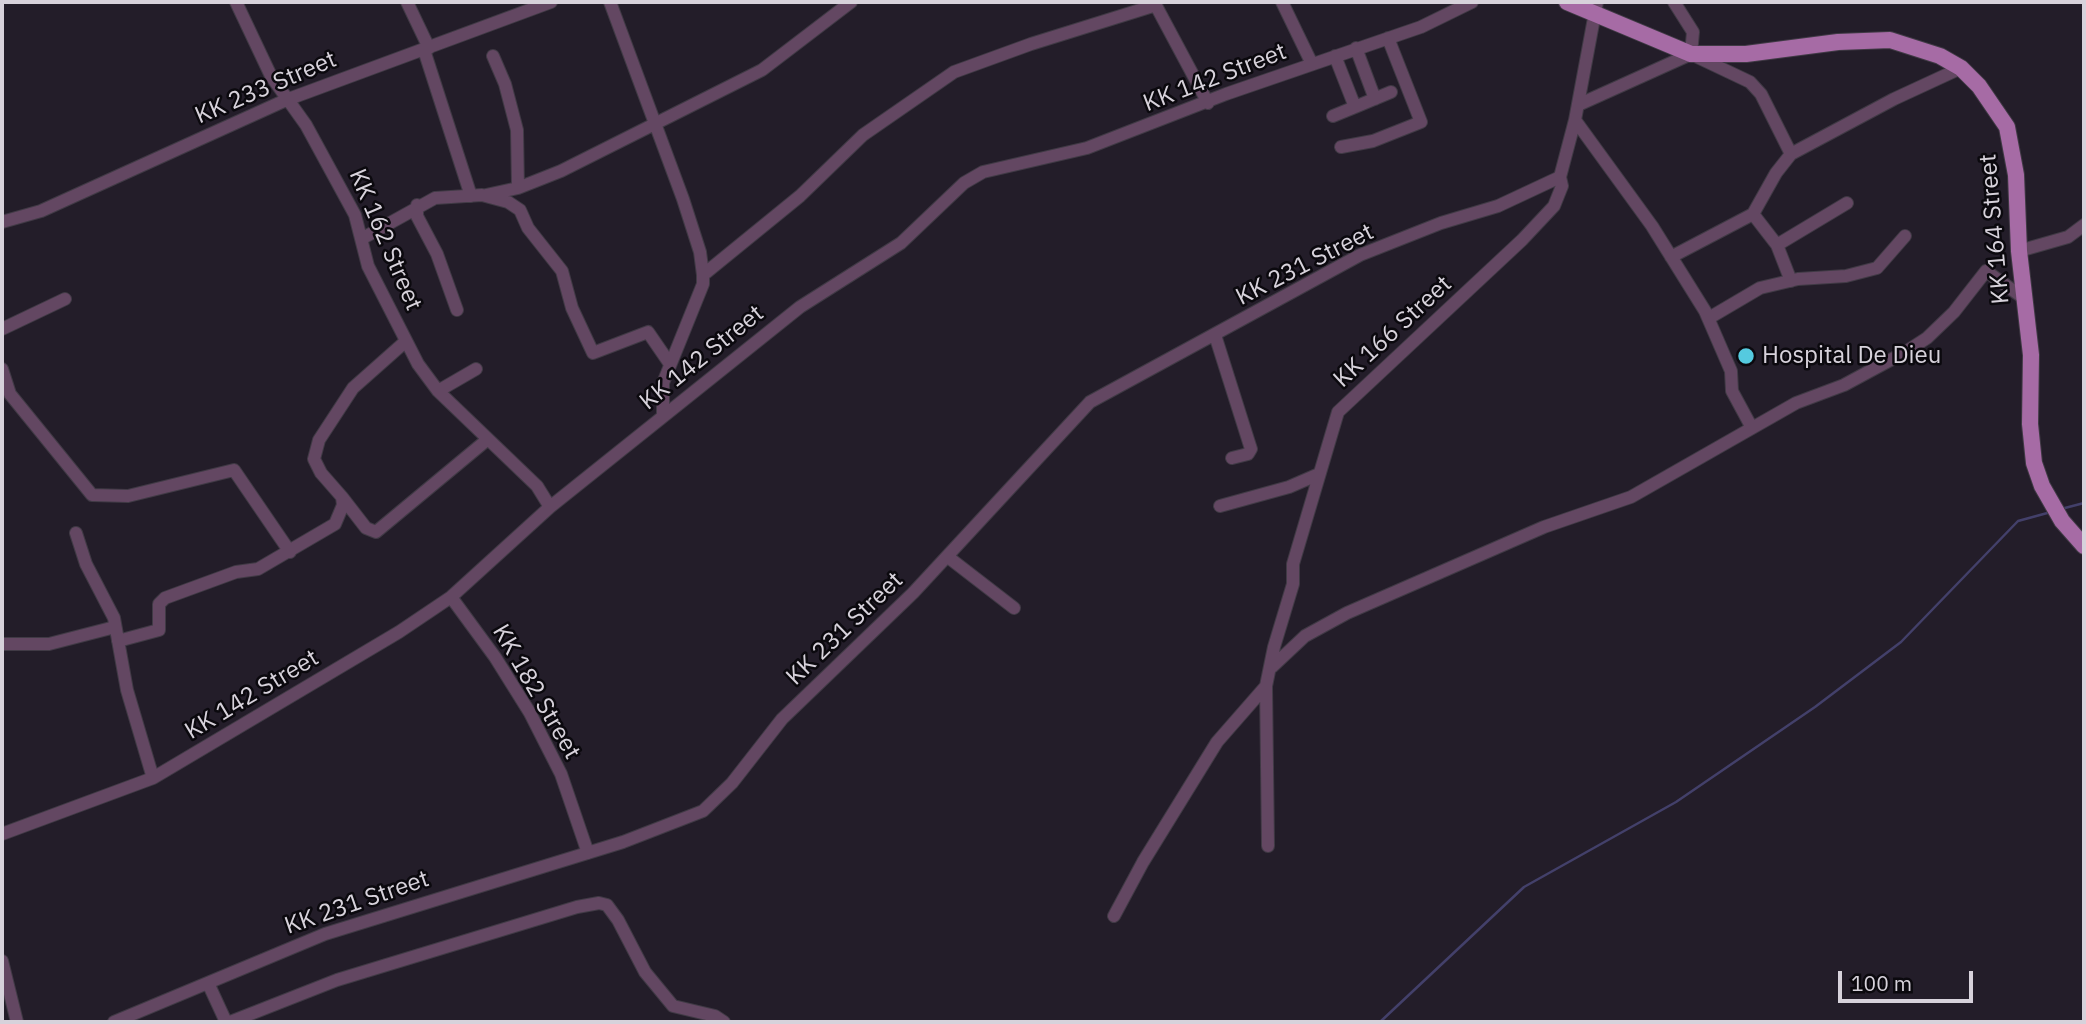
<!DOCTYPE html>
<style>
body{margin:0}
#map{position:relative;width:2086px;height:1024px;overflow:hidden;background:#231d29;font-family:"IBM Plex Sans",sans-serif}
canvas{display:block}
.frame{position:absolute;inset:0;border:4px solid #d7d2db;pointer-events:none}
.scale{position:absolute;left:1838px;top:971px;width:135px;height:32px;box-sizing:border-box;border:4px solid #d7d2db;border-top:0;padding-left:9px;font-size:21px;line-height:24px;white-space:nowrap;color:#d7d2db;-webkit-text-stroke:5px #0b090e;paint-order:stroke}
</style>
<div id="map">
<canvas width="2086" height="1024"></canvas>
<div class="frame"></div>
<div class="scale">100 m</div>
</div>
<script>
const g = document.querySelector('canvas').getContext('2d');
g.lineJoin = 'round';
const toPath = rows => new Path2D(rows.map(r => 'M' + r).join(''));
function stroke(path, color, width, dash) { g.strokeStyle = color; g.lineWidth = width; g.lineCap = dash ? 'butt' : 'round'; g.setLineDash(dash || []); g.stroke(path); }
function write(font, color, halo, rows, align = 'center') {
  g.font = font + ' "IBM Plex Sans",sans-serif'; g.lineWidth = 5; g.setLineDash([]); g.textBaseline = 'middle'; g.strokeStyle = halo; g.fillStyle = color; for (const [text, x, y, turn = 0] of rows) {
    g.save(); g.translate(x, y); g.rotate((+turn || 0) * Math.PI / 180); g.textAlign = isNaN(turn) ? turn : align; if (halo) g.strokeText(text, 0, 0); g.fillText(text, 0, 0); g.restore();
  }
}
stroke(toPath([
 [2061,509,2084,503],
 [1380,1022,1524,887,1676,802,1815,707,1901,642,2018,521,2051,512]
]), '#43406a', 2.5);
const minor = toPath([
 [236,2,271,76,306,125,355,215,368,266,418,364,438,391,537,486,550,507],
 [407,2,429,48],
 [610,2,683,199,700,252,703,275,703,284,663,383,663,416],
 [1154,2,1208,103],
 [1282,2,1312,64],
 [1674,2,1693,32,1691,54],
 [1356,48,1375,99],
 [424,50,471,196],
 [493,56,505,84,517,130,518,188],
 [1578,105,1691,54,1750,82,1761,94,1791,154],
 [1355,107,1391,92],
 [1333,116,1355,107,1335,56],
 [1575,120,1652,226,1705,311,1731,371,1732,391,1752,428],
 [1341,147,1373,141,1421,122,1388,38],
 [486,195,518,188,561,171,762,70,851,2],
 [417,205,417,216,437,254,457,310],
 [1753,214,1777,245,1847,203],
 [2,222,41,211,286,100,551,2],
 [363,238,435,198,482,195,508,202,520,210,528,228,562,271,572,308,593,353,648,332,670,364],
 [1777,245,1791,281],
 [2019,251,2068,237,2084,225],
 [1671,257,1753,214,1776,173,1791,154,1894,99,1961,68],
 [703,275,800,196,863,135,954,72,1031,44,1156,5],
 [1709,318,1760,288,1798,279,1846,276,1877,268,1905,236],
 [2,329,65,299],
 [1215,335,1251,449,1248,454,1232,458],
 [2,369,10,394,92,495,128,496,234,470,290,552],
 [438,391,476,369],
 [342,497,366,528,376,532,488,439],
 [1220,506,1289,487,1319,474],
 [76,533,86,564,114,618,127,690,153,778],
 [948,557,1014,608],
 [451,597,495,657,530,713,561,774,588,853],
 [118,641,159,630,159,604,165,598,236,572,258,569,335,524,343,505,342,497,321,473,314,459,319,440,353,388,406,341],
 [2,644,49,644,115,627],
 [1272,667,1305,636,1347,613,1544,527,1631,497,1796,403,1844,385,1907,351,1927,338,1954,312,1986,271,2025,299],
 [2,834,153,778,399,632,451,597,550,507,800,307,901,243,964,183,983,172,1087,148,1226,94,1421,27,1472,2],
 [1268,846,1266,686,1274,647,1293,584,1293,564,1338,412,1522,240,1554,206,1562,186,1560,177,1575,120,1597,2],
 [1114,916,1143,862,1217,742,1266,686],
 [2,961,17,1022],
 [208,983,226,1022],
 [114,1022,325,934,623,842,703,811,732,783,782,719,913,593,1090,402,1360,255,1441,223,1498,206,1560,177],
 [230,1022,337,980,577,907,599,903,607,905,618,920,645,972,673,1006,715,1016,724,1022]
]);
const major = toPath([
 [1567,2,1691,54,1746,54,1838,42,1890,40,1940,56,1961,68,1979,86,2007,127,2016,175,2019,251,2031,355,2030,424,2034,463,2042,486,2062,521,2084,546]
]);
stroke(minor, '#403a45', 14);
stroke(major, '#403a45', 18);
stroke(minor, '#634762', 12);
stroke(major, '#a66ba5', 16);
for (const [x, y, r, color] of [
 [1746,356,9,"#55cadf"]
]) { const dot = new Path2D(); dot.arc(x, y, r, 0, 2 * Math.PI); g.fillStyle = color; g.fill(dot); stroke(dot, '#0b090e', 2.5); }
write('24px', '#d7d2db', '#0b090e', [
 ["KK 142 Street",1215,78,-21],
 ["KK 233 Street",266,88,-23],
 ["KK 164 Street",1995,229,-95],
 ["KK 162 Street",385,240,67],
 ["KK 231 Street",1305,265,-27],
 ["KK 166 Street",1393,332,-43],
 ["KK 142 Street",702,358,-39],
 ["KK 231 Street",845,629,-44],
 ["KK 182 Street",536,692,60],
 ["KK 142 Street",252,695,-31],
 ["KK 231 Street",357,903,-19]
]);
write('24px', '#d7d2db', '#0b090e', [
 ["Hospital De Dieu",1762,356]
], 'left');
</script>
